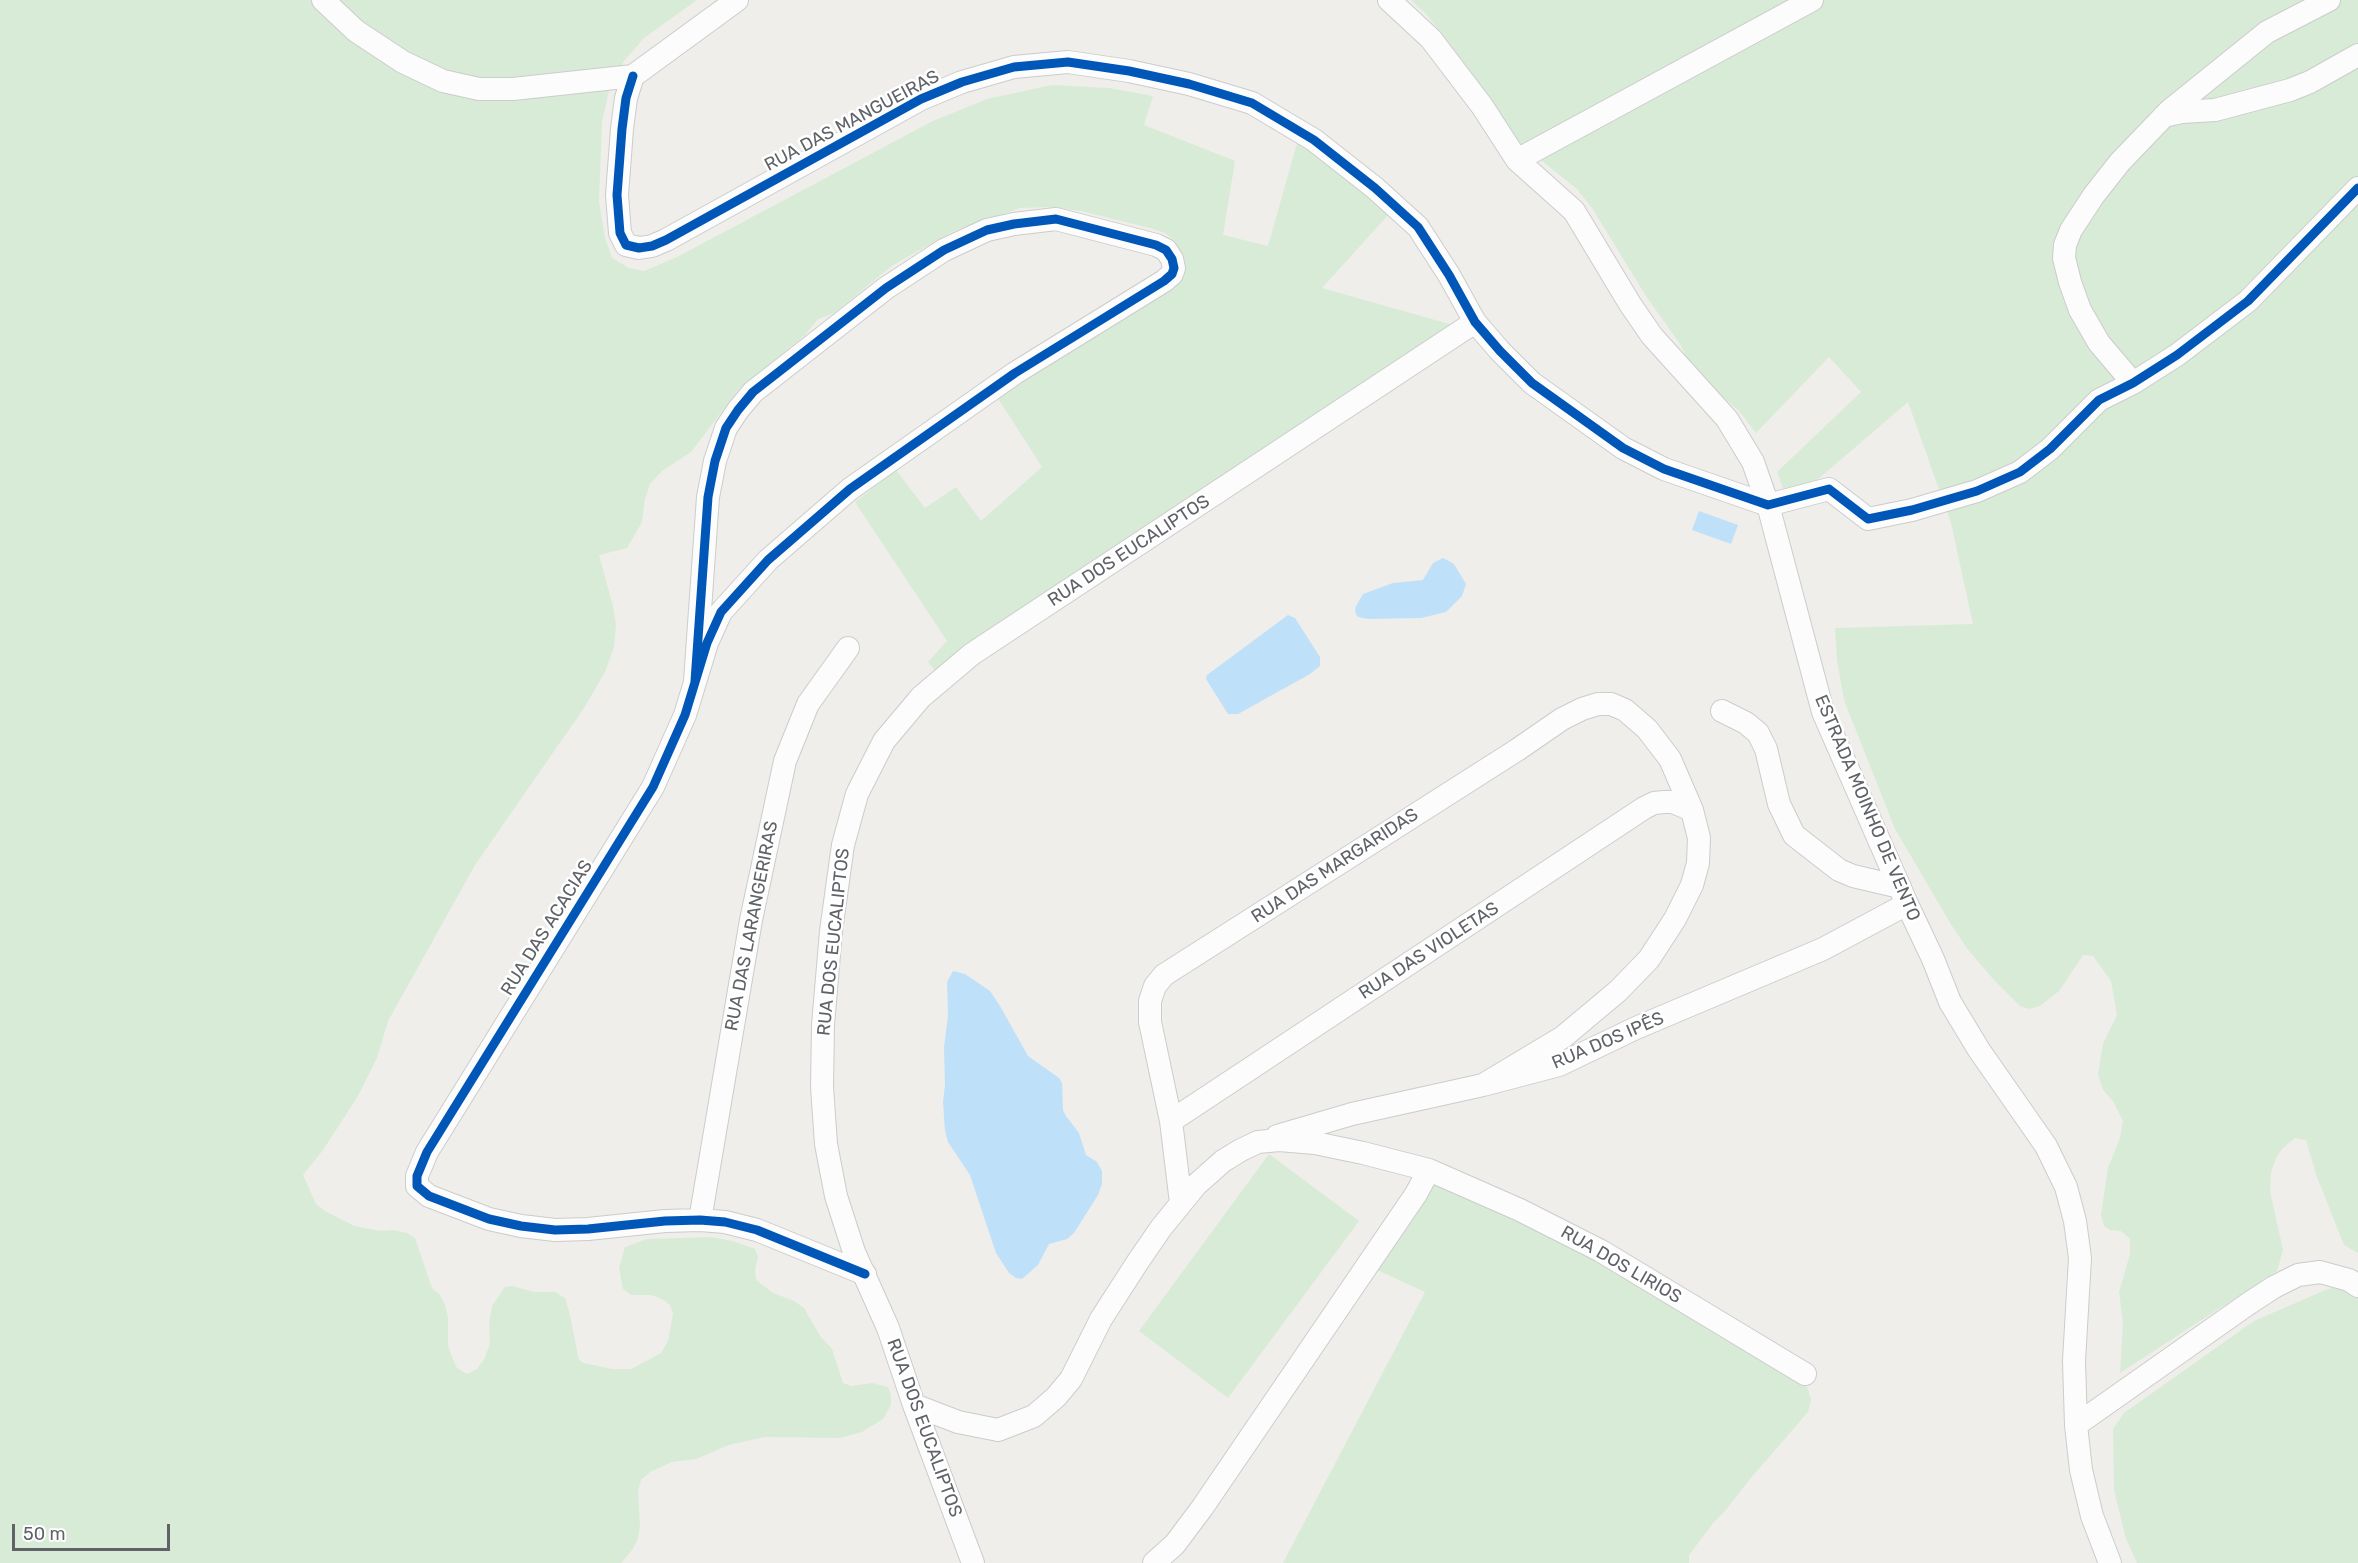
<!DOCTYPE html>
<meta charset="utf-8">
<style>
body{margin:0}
#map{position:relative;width:2358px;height:1563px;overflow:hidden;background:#efeeea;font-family:Rubik,sans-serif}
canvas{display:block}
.scale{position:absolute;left:12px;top:1524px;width:158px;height:27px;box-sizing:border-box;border:3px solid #5f6368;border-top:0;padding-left:8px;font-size:18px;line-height:21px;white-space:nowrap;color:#5f6368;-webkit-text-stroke:4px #fff;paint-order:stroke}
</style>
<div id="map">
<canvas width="2358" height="1563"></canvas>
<div class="scale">50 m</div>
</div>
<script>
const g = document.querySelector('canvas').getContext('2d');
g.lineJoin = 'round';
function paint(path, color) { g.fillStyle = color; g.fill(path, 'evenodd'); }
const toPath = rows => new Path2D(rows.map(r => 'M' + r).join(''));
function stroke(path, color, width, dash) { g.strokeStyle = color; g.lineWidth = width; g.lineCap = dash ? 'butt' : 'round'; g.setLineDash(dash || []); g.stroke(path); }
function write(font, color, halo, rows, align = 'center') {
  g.font = font + ' Rubik,sans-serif'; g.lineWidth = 5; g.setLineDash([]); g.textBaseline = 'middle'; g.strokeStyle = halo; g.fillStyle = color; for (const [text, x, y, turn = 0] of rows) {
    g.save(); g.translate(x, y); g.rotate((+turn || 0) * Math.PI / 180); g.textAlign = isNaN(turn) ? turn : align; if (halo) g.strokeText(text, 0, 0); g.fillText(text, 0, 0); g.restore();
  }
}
paint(toPath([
 [0,0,697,0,644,38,624,61,609,91,602,122,599,201,605,238,612,258,629,268,644,271,677,257,933,121,987,99,1052,85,1109,88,1153,96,1144,125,1235,161,1223,235,1268,246,1298,140,1390,213,1322,288,1453,325,937,673,928,662,947,641,855,502,896,470,925,508,956,487,981,521,1042,467,997,397,1137,310,1179,252,1175,242,1165,233,1150,228,1081,211,1051,207,1020,208,954,231,893,265,834,313,818,319,805,335,739,389,691,452,662,471,650,484,645,499,642,522,627,548,599,555,613,606,616,625,614,647,605,672,584,708,475,865,388,1021,377,1058,358,1096,323,1150,303,1175,316,1204,325,1211,354,1226,380,1231,393,1230,407,1233,415,1238,432,1288,440,1295,445,1305,448,1318,448,1345,451,1355,457,1368,467,1374,477,1369,485,1358,490,1343,489,1324,492,1306,505,1287,512,1286,534,1292,555,1292,565,1298,569,1311,579,1360,584,1363,612,1369,631,1369,650,1359,661,1353,668,1341,673,1314,670,1305,662,1299,651,1295,631,1295,623,1289,619,1268,625,1247,647,1239,711,1237,733,1241,755,1249,758,1257,755,1270,756,1280,773,1293,794,1301,804,1308,820,1336,832,1349,843,1383,851,1386,872,1383,888,1387,891,1395,891,1405,883,1419,862,1432,839,1438,764,1437,729,1445,696,1459,672,1462,650,1472,641,1480,638,1491,640,1527,637,1541,632,1550,621,1563,0,1563],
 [1411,0,2358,0,2358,1253,2344,1245,2317,1177,2306,1140,2295,1138,2282,1149,2276,1158,2271,1172,2270,1191,2283,1250,2277,1271,2120,1373,2123,1323,2119,1292,2130,1254,2130,1239,2121,1231,2110,1230,2104,1226,2101,1215,2108,1168,2120,1138,2123,1121,2113,1101,2103,1090,2098,1074,2103,1044,2117,1015,2111,981,2093,956,2083,955,2059,991,2040,1006,2029,1009,2020,1006,1994,980,1969,951,1952,926,1895,829,1844,700,1837,660,1835,628,1973,624,1951,523,1908,402,1789,504,1777,472,1861,392,1829,357,1756,433,1739,411,1692,369,1680,344,1646,296,1592,208,1577,189,1537,157,1518,151,1446,39,1426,14],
 [1269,1154,1359,1221,1228,1398,1139,1331],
 [1433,1181,1603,1261,1807,1387,1811,1400,1808,1412,1750,1479,1725,1511,1714,1522,1689,1555,1689,1563,1283,1563,1425,1292,1375,1269],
 [2341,1286,2358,1293,2358,1563,2137,1563,2126,1539,2114,1490,2113,1429,2124,1413,2254,1321,2328,1289]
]), '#d8ebd6');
paint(toPath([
 [1699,511,1738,525,1731,544,1692,530],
 [1443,558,1454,564,1466,584,1462,596,1446,612,1421,618,1368,619,1358,617,1356,614,1355,608,1363,594,1393,583,1423,580,1433,563],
 [1288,615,1295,618,1320,657,1320,666,1310,674,1238,714,1228,714,1206,679,1207,675],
 [953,971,965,974,990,991,1000,1006,1028,1056,1059,1078,1062,1083,1063,1110,1066,1116,1079,1133,1086,1155,1097,1162,1102,1171,1102,1184,1098,1195,1074,1233,1067,1239,1049,1244,1038,1265,1022,1279,1016,1278,1009,1273,996,1253,970,1175,948,1142,945,1131,943,1102,945,1085,944,1048,948,1015,947,982]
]), '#bfe0f9');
const minor = toPath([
 [323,0,356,31,403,62,443,81,479,89,513,89,633,76,737,0],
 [1389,0,1431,39,1482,106,1517,160,1574,211,1630,304,1652,336,1727,419,1753,462,1768,505,1823,712,1907,904,1933,959,1950,1002,1979,1050,2046,1146,2066,1187,2075,1221,2080,1258,2074,1361,2076,1425,2081,1470,2092,1516,2110,1563],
 [633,76,626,98,622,129,617,195,620,233,626,245,639,248,652,246,666,240,921,99,962,82,1014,67,1068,62,1129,71,1189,84,1252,103,1314,140,1375,188,1418,227,1449,275,1475,322,1500,351,1532,383,1623,448,1664,469,1768,505,1829,489,1868,519,1912,510,1977,491,2020,472,2050,449,2099,400,2133,383,2177,355,2248,301,2358,188],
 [2164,116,2182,112,2215,110,2290,90,2310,82,2358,55],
 [1517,160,1812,0],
 [2133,383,2099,343,2080,310,2070,282,2064,258,2065,245,2071,230,2094,195,2120,162,2169,111,2267,32,2329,0],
 [695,681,708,497,715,461,726,428,738,410,753,392,886,288,944,250,987,230,1014,224,1056,219,1156,245,1166,250,1172,259,1174,268,1172,274,1164,281,1015,373,850,489,768,560,721,612,707,643,685,715,653,787,427,1152,417,1176,417,1186,429,1196,489,1219,521,1226,555,1230,588,1229,665,1221,700,1220,725,1222,757,1230,865,1274],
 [1722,711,1746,723,1758,733,1766,749,1779,804,1794,835,1839,870,1853,876,1900,887],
 [1171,1121,1644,808,1654,803,1664,802,1673,802,1692,810],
 [1277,1136,1352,1114,1483,1085,1559,1065,1636,1028,1823,949,1907,904],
 [1181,1203,1171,1121,1150,1022,1150,1001,1155,986,1164,975,1517,750,1562,719,1582,709,1598,704,1611,704,1625,710,1647,729,1670,759,1692,810,1699,838,1698,863,1692,885,1675,919,1649,959,1618,991,1563,1037,1483,1085],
 [700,1220,751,920,785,761,808,704,848,648],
 [914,1405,958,1422,998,1430,1034,1416,1056,1397,1071,1379,1101,1319,1137,1263,1161,1228,1196,1185,1223,1161,1241,1150,1258,1142,1279,1140,1315,1143,1363,1153,1429,1170,1520,1210,1601,1251,1805,1374],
 [2076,1425,2248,1304,2274,1287,2298,1275,2320,1272,2349,1280,2358,1286],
 [973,1563,914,1405,888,1328,854,1252,836,1196,826,1144,822,1087,823,1025,831,931,843,845,857,794,884,741,921,697,972,654,1475,322],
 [1154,1563,1175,1544,1202,1508,1416,1194,1429,1170]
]);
stroke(minor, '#cbcccc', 24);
stroke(minor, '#fdfcfc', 22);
stroke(toPath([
 [633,76,626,98,622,129,617,195,620,233,626,245,639,248,652,246,666,240,921,99,962,82,1014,67,1068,62,1129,71,1189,84,1252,103,1314,140,1375,188,1418,227,1449,275,1475,322,1500,351,1532,383,1623,448,1664,469,1768,505,1829,489,1868,519,1912,510,1977,491,2020,472,2050,449,2099,400,2133,383,2177,355,2248,301,2358,188],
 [695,681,708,497,715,461,726,428,738,410,753,392,886,288,944,250,987,230,1014,224,1056,219,1156,245,1166,250,1172,259,1174,268,1172,274,1164,281,1015,373,850,489,768,560,721,612,707,643,685,715,653,787,427,1152,417,1176,417,1186,429,1196,489,1219,521,1226,555,1230,588,1229,665,1221,700,1220,725,1222,757,1230,865,1274]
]), '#0057b8', 9);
write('18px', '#5f6368', '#fff', [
 ["RUA DAS MANGUEIRAS",852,121,-28],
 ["RUA DOS EUCALIPTOS",1129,551,-33],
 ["ESTRADA MOINHO DE VENTO",1867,808,67],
 ["RUA DAS MARGARIDAS",1335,866,-33],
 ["RUA DAS LARANGERIRAS",752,926,-79],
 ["RUA DAS ACACIAS",547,928,-58],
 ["RUA DOS EUCALIPTOS",834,942,-84],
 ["RUA DAS VIOLETAS",1429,951,-33],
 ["RUA DOS IPÊS",1608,1041,-23],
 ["RUA DOS LIRIOS",1621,1265,30],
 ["RUA DOS EUCALIPTOS",924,1428,70]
]);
</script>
